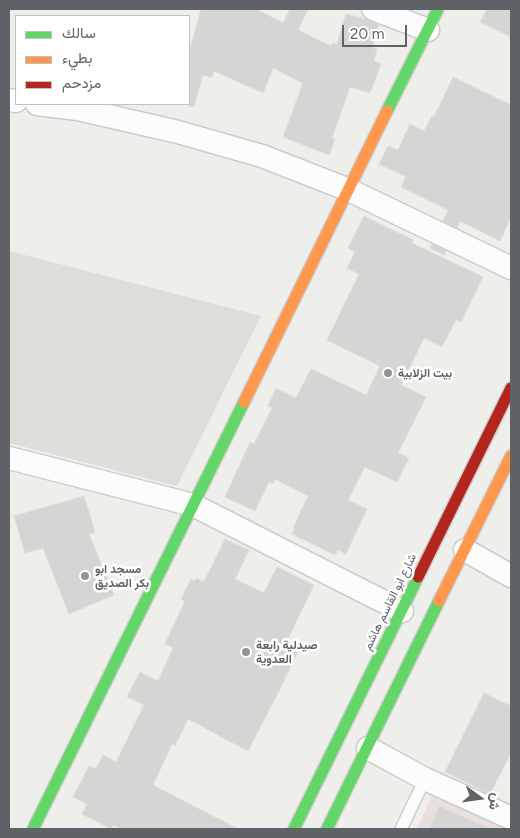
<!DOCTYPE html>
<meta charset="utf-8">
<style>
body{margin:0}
#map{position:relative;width:520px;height:838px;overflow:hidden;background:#eeeeea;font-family:Figtree,Vazirmatn,sans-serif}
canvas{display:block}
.frame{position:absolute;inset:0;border:10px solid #5f6367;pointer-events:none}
.legend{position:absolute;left:15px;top:15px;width:175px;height:90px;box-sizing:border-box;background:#fff;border:1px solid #bfc1c2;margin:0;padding:6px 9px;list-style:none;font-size:15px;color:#5f6367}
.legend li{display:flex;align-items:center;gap:10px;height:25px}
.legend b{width:25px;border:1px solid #bfc1c2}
.north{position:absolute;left:455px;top:773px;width:50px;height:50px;-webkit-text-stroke:4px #fff;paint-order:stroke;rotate:104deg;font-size:14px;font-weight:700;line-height:20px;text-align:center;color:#5f6367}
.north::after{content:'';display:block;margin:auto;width:18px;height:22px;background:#5f6367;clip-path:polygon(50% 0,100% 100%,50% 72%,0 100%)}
.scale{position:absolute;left:342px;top:25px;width:65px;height:22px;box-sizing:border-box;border:2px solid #5f6367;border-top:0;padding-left:6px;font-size:15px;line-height:18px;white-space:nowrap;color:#5f6367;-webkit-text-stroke:4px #fff;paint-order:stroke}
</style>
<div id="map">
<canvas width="520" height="838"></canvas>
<div class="frame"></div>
<ul class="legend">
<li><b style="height:6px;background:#63d668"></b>سالك</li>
<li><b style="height:6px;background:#ff974d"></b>بطيء</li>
<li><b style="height:6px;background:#b3261e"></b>مزدحم</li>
</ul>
<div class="north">ش</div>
<div class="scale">20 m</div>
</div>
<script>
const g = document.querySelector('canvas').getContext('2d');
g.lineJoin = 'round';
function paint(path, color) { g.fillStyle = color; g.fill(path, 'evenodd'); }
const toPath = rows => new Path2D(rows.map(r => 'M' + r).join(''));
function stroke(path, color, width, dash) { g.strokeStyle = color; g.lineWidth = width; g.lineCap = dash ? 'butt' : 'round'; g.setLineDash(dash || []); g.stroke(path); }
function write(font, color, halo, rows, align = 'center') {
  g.font = font + ' Figtree,Vazirmatn,sans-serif'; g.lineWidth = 5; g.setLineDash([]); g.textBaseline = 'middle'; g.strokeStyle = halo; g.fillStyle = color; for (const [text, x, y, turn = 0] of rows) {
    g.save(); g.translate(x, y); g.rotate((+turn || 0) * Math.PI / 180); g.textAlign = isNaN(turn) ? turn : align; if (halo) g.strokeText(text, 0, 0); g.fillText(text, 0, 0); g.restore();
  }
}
paint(toPath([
 [9,251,261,316,177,486,9,443]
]), '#deddd9');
paint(toPath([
 [434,792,511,829,417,829]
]), '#e9e0de');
const building = toPath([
 [201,9,256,9,283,23,290,9,308,9,298,30,331,46,332,43,337,44,346,14,366,19,379,25,372,48,377,49,374,61,381,64,370,93,350,87,332,138,335,139,329,155,283,137,303,83,273,68,263,93,214,71,212,78,203,75,194,107,189,106,189,53,201,9],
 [487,9,511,9,511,37,480,22,487,9],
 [453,77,511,105,511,217,500,241,460,221,457,228,443,221,448,210,401,187,406,177,379,164,388,146,398,150,410,124,424,131,432,116,434,117,453,77],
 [364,216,413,240,412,243,483,277,461,322,456,320,442,347,424,338,401,385,426,397,398,453,409,458,397,482,365,467,348,500,367,509,346,554,338,550,335,555,292,534,295,529,293,528,308,496,275,479,273,484,269,482,255,511,225,497,250,442,254,444,272,408,268,406,276,388,296,398,311,369,366,395,380,366,327,340,359,274,347,268,355,252,348,248,364,216],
 [432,244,446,251,444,255,430,248,432,244],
 [84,496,95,532,89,534,114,595,69,614,43,548,25,553,14,516,84,496],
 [225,539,249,550,235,579,264,593,277,567,314,585,286,643,299,649,280,689,248,751,188,719,175,746,172,744,153,785,238,829,122,829,114,825,111,829,82,814,87,804,73,797,89,766,96,769,103,755,116,762,144,705,127,697,140,672,158,681,173,648,165,644,185,601,181,599,191,579,195,581,196,578,204,582,225,539],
 [484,693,511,706,511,753,490,794,445,772,484,693],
 [439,806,490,829,430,829,439,806]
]);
paint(building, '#d5d5d3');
stroke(building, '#deddda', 1);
const lane = toPath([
 [401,829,425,779]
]);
const street = toPath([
 [373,9,428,30],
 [9,100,16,101],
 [37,104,78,109,178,132,262,156,349,190,511,268],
 [9,458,193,505,402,611],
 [465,550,511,576],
 [368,748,425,779,511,818]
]);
const fast = toPath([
 [387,111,438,9],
 [33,829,244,402],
 [294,829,418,577],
 [327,829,439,601]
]);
const slow = toPath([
 [244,402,387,111],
 [439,601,511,456]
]);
const jam = toPath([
 [418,577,511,388]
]);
stroke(lane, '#cbcccc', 14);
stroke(street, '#cbcccc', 25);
stroke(fast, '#cbcccb', 14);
stroke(slow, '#cbcccb', 14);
stroke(jam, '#cbcccb', 14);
stroke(lane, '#fcfcfc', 11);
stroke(street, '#fcfcfc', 22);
stroke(fast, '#63d668', 11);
stroke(slow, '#ff974d', 11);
stroke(jam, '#b3261e', 11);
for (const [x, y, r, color] of [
 [388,373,5,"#919495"],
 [85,576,5,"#919495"],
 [246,652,5,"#919495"]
]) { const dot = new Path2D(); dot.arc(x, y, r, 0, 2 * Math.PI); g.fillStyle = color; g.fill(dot); stroke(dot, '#fff', 2); }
write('bold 12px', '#5f6367', '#fff', [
 ["بيت الزلابية",398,373],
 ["مسجد ابو",95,569],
 ["بكر الصديق",95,583],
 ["صيدلية رابعة",256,645],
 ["العدوية",256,659]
], 'left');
write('12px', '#5f6367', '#fff', [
 ["شارع ابو القاسم هاشم",390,602,-64]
]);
</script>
